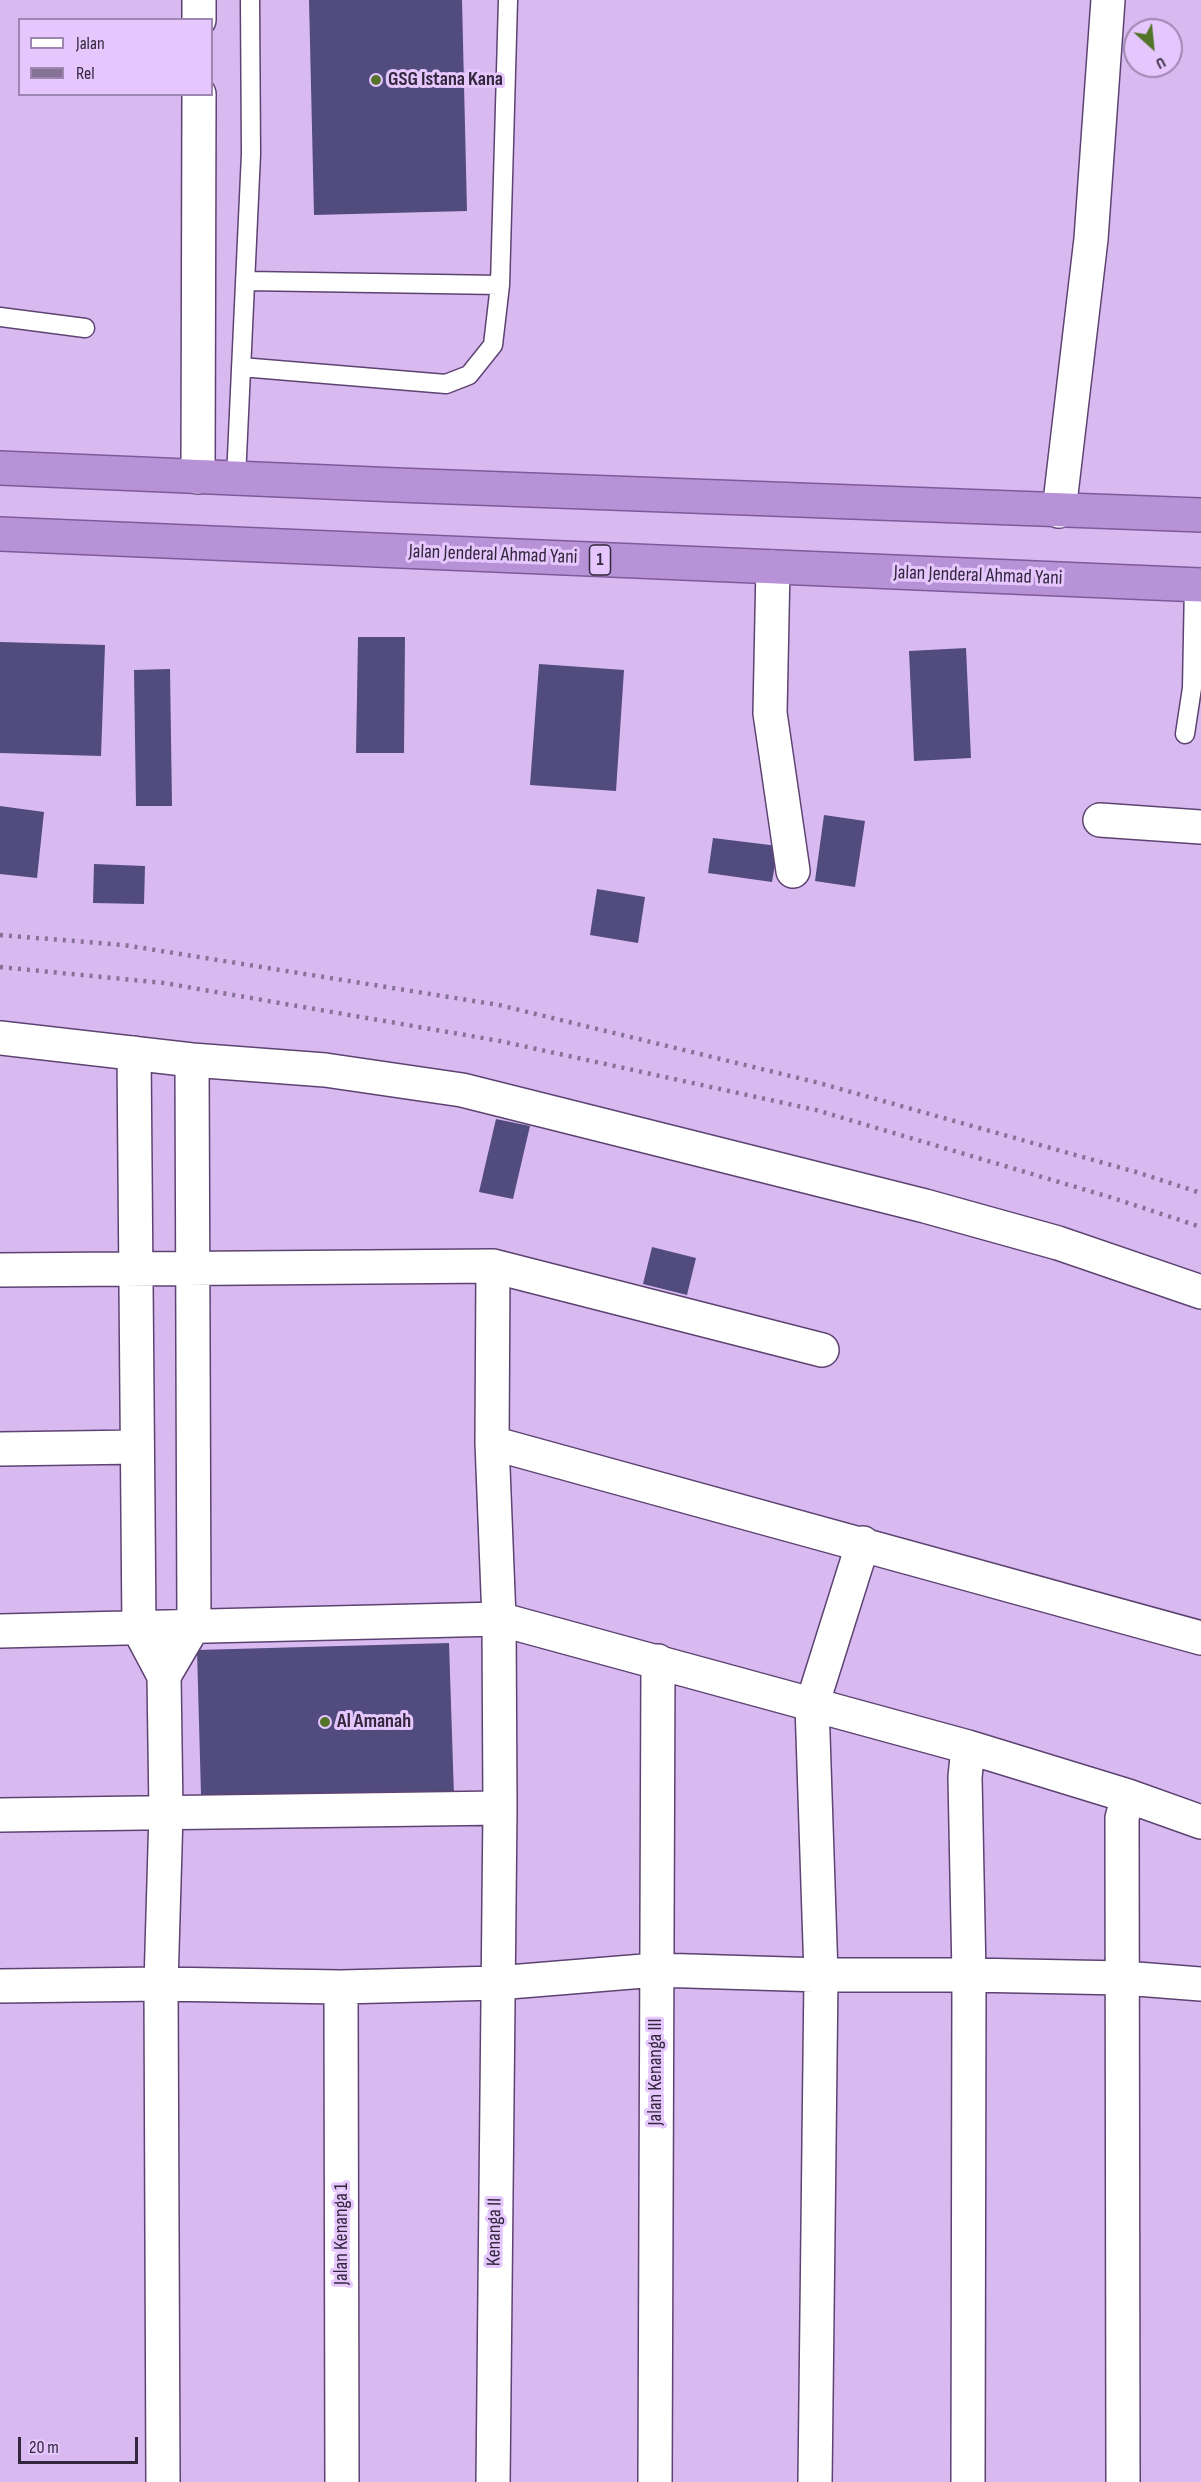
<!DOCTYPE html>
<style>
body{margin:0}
#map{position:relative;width:1201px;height:2482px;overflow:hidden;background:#d8baf0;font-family:"Sofia Sans Condensed",sans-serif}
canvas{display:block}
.legend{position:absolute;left:18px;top:18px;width:195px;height:78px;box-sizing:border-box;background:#e5c7fe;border:2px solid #9d87b0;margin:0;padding:8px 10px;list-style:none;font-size:18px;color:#32273c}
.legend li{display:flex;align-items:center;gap:12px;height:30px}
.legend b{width:30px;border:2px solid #9d87b0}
.north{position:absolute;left:1123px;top:18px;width:60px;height:60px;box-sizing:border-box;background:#e5c7fe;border:2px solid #9d87b0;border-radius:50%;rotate:153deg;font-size:16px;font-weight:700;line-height:24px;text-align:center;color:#32273c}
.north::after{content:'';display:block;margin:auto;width:21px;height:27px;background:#54742a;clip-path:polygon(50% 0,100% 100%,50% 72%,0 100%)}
.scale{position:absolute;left:18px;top:2437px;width:120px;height:27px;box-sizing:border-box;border:3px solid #32273c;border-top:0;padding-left:8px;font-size:18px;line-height:21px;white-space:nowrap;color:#32273c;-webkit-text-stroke:4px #e5c7fe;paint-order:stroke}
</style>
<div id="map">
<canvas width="1201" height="2482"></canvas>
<ul class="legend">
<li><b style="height:8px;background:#fff"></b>Jalan</li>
<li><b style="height:8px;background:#867197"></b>Rel</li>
</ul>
<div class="north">U</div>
<div class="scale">20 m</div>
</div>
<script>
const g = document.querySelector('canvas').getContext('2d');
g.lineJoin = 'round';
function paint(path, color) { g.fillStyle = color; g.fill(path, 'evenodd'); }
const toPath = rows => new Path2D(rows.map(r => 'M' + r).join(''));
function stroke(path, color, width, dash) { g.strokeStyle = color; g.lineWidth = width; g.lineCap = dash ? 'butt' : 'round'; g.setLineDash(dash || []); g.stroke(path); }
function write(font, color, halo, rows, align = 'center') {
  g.font = font + ' "Sofia Sans Condensed",sans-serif'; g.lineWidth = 6; g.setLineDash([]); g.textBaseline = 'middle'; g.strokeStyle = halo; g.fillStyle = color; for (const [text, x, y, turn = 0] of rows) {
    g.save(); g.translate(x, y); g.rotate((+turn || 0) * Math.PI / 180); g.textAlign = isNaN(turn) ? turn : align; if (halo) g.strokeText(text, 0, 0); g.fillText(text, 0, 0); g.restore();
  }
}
paint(toPath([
 [309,0,462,0,467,211,314,215],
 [358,637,405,637,404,753,356,753],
 [0,642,105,645,101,756,0,753],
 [966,648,971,758,914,761,909,651],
 [539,664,624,670,616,791,530,785],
 [170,669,172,806,136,806,134,670],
 [0,806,44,812,37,878,0,874],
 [824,815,865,821,855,887,815,881],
 [713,838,778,846,772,882,708,873],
 [94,864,145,866,144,904,93,903],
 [597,889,645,897,638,943,590,935],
 [496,1119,530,1126,513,1199,479,1192],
 [652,1247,696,1258,687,1295,643,1284],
 [449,1643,454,1796,201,1795,197,1650]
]), '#524b7d');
const service = toPath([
 [247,281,500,285],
 [0,317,85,328],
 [241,367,446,384,469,375,493,345,500,285,508,0],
 [236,478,251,154,250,0],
 [1185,734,1192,688,1194,585]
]);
const minor = toPath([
 [199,20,199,0],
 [198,477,199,94],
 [1059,511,1091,239,1108,0],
 [773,567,770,713,793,871],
 [1100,820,1201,827],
 [0,1038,192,1060,325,1070,462,1090,925,1206,1058,1243,1201,1292],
 [134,1053,139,1629,164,1676,166,1813,161,1984,163,2482],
 [493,1266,492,1443,499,1619,500,1808,493,2482],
 [0,1270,493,1266,822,1350],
 [492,1443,1201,1638],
 [0,1449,137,1447],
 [0,1631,499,1619,968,1747,1128,1796,1201,1822],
 [164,1676,194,1625,192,1060],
 [0,1815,500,1808],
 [0,1986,161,1984,341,1987,497,1983,656,1970,821,1975,969,1975,1124,1978,1201,1984],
 [341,1987,342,2482],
 [655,2482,658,1661],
 [815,2482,821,1975,812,1705,863,1543],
 [968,2482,969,1975,965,1777,968,1747],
 [1123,2482,1122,1818,1128,1796]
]);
const trunk = toPath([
 [0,468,397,485,1201,515],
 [0,534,1201,585]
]);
stroke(service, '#5d4371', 21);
stroke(minor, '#5d4371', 36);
stroke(trunk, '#7e5a9a', 36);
stroke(service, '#fff', 18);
stroke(minor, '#fff', 33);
stroke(trunk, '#b892d7', 33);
stroke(toPath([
 [0,935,124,945,499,1005,819,1083,1136,1172,1201,1193],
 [0,967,164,983,500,1041,816,1110,1113,1198,1201,1227]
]), '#867197', 4.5, [3, 6]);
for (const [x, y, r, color] of [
 [376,80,6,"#54742a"],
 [325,1722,6,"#54742a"]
]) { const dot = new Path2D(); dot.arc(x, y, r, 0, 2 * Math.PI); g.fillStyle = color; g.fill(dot); stroke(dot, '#e5c7fe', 2); }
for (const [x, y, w] of [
 [600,560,21]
]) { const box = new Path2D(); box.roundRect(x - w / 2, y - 15, w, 30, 4.5); g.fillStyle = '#e5c7fe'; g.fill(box); stroke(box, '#32273c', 1.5); }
write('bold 18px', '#32273c', null, [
 ["1",600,560]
]);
write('bold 20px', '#32273c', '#e5c7fe', [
 ["GSG Istana Kana",388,80],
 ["Al Amanah",337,1722]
], 'left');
write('20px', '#32273c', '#e5c7fe', [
 ["Jalan Jenderal Ahmad Yani",493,555,2],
 ["Jalan Jenderal Ahmad Yani",978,576,2],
 ["Jalan Kenanga III",656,2072,-90],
 ["Kenanga II",495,2232,-89],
 ["Jalan Kenanga 1",342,2234,-90]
]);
</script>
